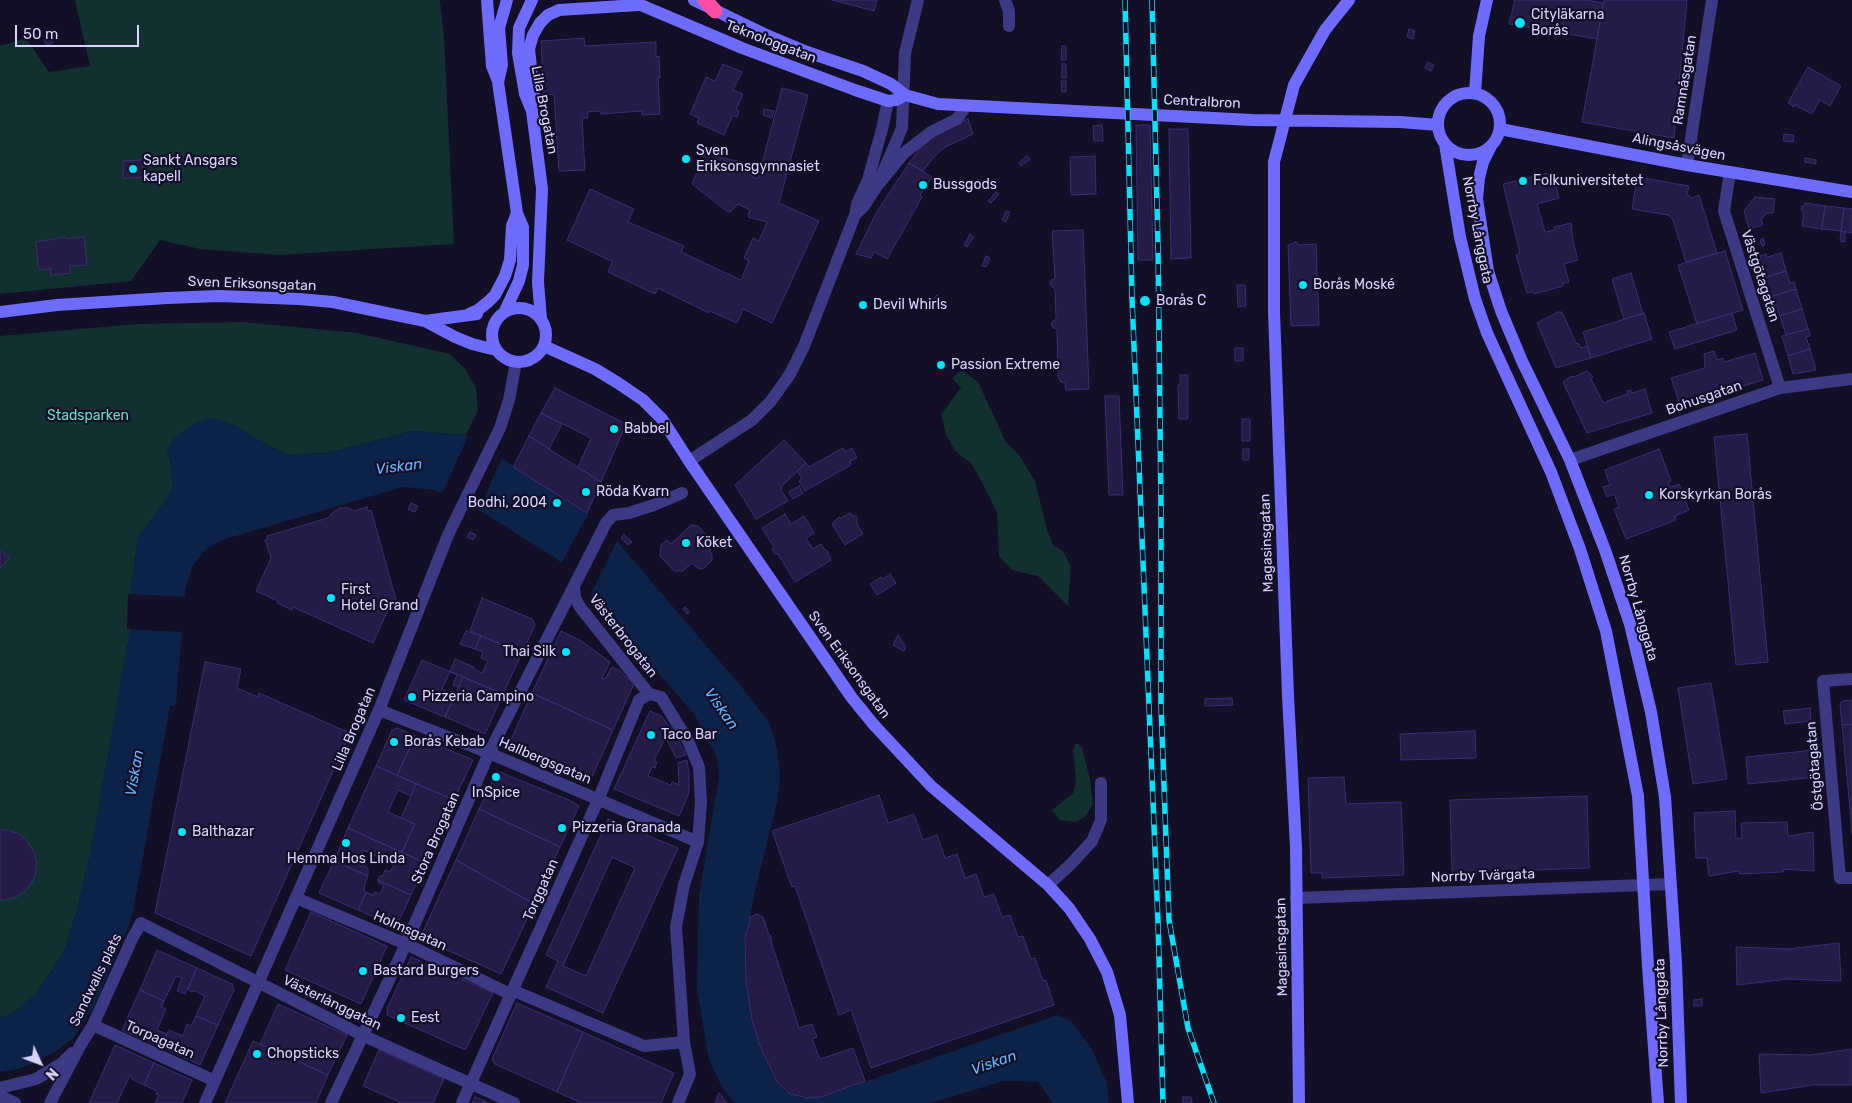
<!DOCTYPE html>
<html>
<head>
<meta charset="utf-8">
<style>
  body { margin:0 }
  #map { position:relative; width:1852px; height:1103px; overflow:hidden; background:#130f26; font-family:Rubik,sans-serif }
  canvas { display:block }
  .north { position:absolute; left:15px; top:1038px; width:50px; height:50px; -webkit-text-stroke:4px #130f26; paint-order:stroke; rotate:133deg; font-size:14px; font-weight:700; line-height:20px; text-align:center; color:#d9d4ff }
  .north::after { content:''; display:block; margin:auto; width:18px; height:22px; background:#d9d4ff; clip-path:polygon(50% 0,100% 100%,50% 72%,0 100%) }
  .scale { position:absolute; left:15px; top:25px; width:124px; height:22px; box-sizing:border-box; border:2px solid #d9d4ff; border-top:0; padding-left:6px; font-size:15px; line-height:18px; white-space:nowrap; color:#d9d4ff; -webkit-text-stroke:4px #130f26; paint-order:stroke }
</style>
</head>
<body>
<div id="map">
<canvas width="1852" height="1103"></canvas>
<div class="north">N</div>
<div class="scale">50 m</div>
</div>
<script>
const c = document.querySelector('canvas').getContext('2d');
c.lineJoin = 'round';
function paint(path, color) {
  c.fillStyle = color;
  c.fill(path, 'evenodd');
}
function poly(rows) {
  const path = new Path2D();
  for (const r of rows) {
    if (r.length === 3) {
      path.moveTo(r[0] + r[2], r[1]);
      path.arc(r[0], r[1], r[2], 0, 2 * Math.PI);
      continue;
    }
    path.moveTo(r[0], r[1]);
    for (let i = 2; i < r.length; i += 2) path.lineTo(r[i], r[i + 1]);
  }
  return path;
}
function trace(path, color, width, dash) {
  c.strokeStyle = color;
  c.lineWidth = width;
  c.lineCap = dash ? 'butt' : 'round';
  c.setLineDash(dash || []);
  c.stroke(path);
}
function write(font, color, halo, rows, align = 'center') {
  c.font = font + ' Rubik,sans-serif';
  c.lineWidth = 4.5;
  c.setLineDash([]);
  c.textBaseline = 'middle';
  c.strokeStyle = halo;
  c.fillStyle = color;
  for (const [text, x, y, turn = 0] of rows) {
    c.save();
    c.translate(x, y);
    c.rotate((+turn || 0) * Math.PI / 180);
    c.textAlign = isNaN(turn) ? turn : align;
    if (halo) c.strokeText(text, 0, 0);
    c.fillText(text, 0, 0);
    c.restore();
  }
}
paint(poly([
  [75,0,440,0,444,37,454,244,279,255,200,249,160,240,131,281,0,294,0,46,26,38,49,72,90,66],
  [243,322,357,333,450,354,465,369,476,388,478,410,466,435,413,431,327,453,287,455,253,437,232,424,167,452,171,465,173,487,167,499,139,536,131,586,130,632,91,851,77,910,64,952,36,994,12,1014,0,1018,0,336,137,324],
  [962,370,978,382,1006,442,1020,456,1035,481,1047,529,1053,545,1063,551,1071,566,1068,606,1038,576,1012,570,999,556,997,512,972,464,955,451,946,434,941,414,961,388,952,378],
  [1075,744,1078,744,1082,747,1090,780,1093,804,1085,817,1075,822,1060,820,1052,810,1073,793,1076,781,1073,751]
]), '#12302f');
paint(poly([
  [212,418,232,424,253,437,287,455,327,453,413,431,466,435,587,513,617,541,744,690,770,724,777,749,780,774,778,799,755,891,747,933,745,934,746,982,752,1020,760,1046,773,1076,785,1091,801,1098,821,1097,1057,1015,1071,1021,1092,1049,1107,1083,1109,1103,1053,1103,1038,1082,1004,1081,930,1103,735,1103,723,1089,709,1060,697,990,699,895,719,776,717,758,706,736,694,714,607,613,558,560,482,512,435,490,403,487,222,540,206,549,192,567,185,591,176,705,170,706,133,912,127,930,93,1008,74,1037,58,1050,34,1063,18,1069,0,1072,0,1018,12,1014,36,994,64,952,77,910,91,851,130,632,131,586,139,536,167,499,173,487,171,465,167,452,173,439,193,424]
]), '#0c2248');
paint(poly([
  [469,434,503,456,477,513,441,496],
  [589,512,618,539,590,596,560,566],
  [128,594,187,597,184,632,127,629]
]), '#130f26');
const building = poly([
  [832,0,877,0,874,11,832,0],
  [1515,0,1585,0,1603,3,1597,39,1509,24,1515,0],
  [1604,0,1687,0,1674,138,1582,122,1604,0],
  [1409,29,1415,31,1413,39,1407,37,1409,29],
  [51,36,53,43,46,45,44,39,51,36],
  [584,38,585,46,656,42,656,57,659,56,660,78,658,78,660,114,642,115,642,111,601,114,600,111,587,112,588,118,582,118,585,170,559,171,554,94,544,95,541,41,584,38],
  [1062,46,1066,46,1066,60,1061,60,1062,46],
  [1428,62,1434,65,1431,71,1425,68,1428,62],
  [723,64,742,72,733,90,743,94,736,110,739,111,737,117,733,115,724,135,697,123,699,118,690,114,706,77,715,81,723,64],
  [1062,64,1066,64,1066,78,1062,78,1062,64],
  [1808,67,1841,86,1830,106,1820,100,1812,114,1795,105,1794,107,1788,103,1808,67],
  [1061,81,1066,81,1066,92,1062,92,1061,81],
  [782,88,808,95,779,203,819,221,772,323,743,309,737,323,710,311,709,313,658,288,655,294,608,272,613,260,611,261,567,240,590,189,634,209,628,222,684,246,681,252,741,280,749,261,744,258,753,238,759,241,767,222,748,217,750,210,738,204,730,212,728,212,692,184,705,154,751,164,752,165,751,175,758,179,782,88],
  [764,109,774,111,772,118,763,115,764,109],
  [968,119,973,134,945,147,933,158,923,171,909,163,921,147,941,131,968,119],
  [1102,125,1103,141,1094,141,1093,126,1102,125],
  [1136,125,1150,125,1153,260,1138,260,1136,125],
  [1169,129,1188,129,1191,258,1171,259,1169,129],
  [1784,134,1794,135,1793,142,1783,141,1784,134],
  [1027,156,1030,159,1021,166,1019,163,1027,156],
  [1095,156,1096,194,1071,195,1070,157,1095,156],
  [1805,158,1816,160,1816,164,1805,162,1805,158],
  [142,160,144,177,123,178,123,161,142,160],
  [909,163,932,177,920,195,922,197,887,259,874,252,871,258,856,254,876,213,909,163],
  [1549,173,1551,183,1555,182,1559,198,1537,204,1545,232,1555,230,1554,227,1571,223,1573,241,1578,260,1564,264,1569,282,1563,283,1563,286,1534,294,1533,292,1527,293,1516,255,1520,253,1503,184,1549,173],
  [1637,177,1689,186,1687,194,1692,198,1699,195,1717,253,1686,262,1673,220,1668,215,1632,209,1637,177],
  [996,192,999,194,991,203,988,201,996,192],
  [1755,197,1775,199,1773,213,1767,213,1761,220,1763,225,1749,229,1744,211,1755,197],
  [1805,203,1825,206,1822,229,1802,226,1804,212,1801,210,1802,206,1805,206,1805,203],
  [1825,206,1844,208,1841,231,1822,229,1825,206],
  [1844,208,1852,209,1852,233,1841,231,1844,208],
  [1006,211,1010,212,1006,222,1002,220,1006,211],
  [1083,230,1089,389,1066,390,1065,383,1061,382,1058,377,1057,329,1053,328,1051,324,1053,321,1056,319,1055,289,1052,287,1050,284,1051,280,1055,279,1052,231,1083,230],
  [1841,231,1845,232,1845,242,1840,241,1841,231],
  [970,234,974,237,967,247,964,245,970,234],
  [66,237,66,239,84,237,87,265,70,266,70,273,51,275,51,268,42,270,38,267,36,242,66,237],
  [1763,238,1765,245,1762,246,1760,240,1763,238],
  [1296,242,1299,245,1316,244,1319,325,1291,326,1288,245,1296,242],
  [1725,251,1743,310,1697,324,1678,265,1725,251],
  [1781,253,1786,271,1764,278,1759,260,1761,259,1760,256,1766,254,1767,257,1781,253],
  [986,256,990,258,986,267,982,266,986,256],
  [1786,271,1790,283,1794,282,1796,289,1770,297,1764,278,1786,271],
  [1631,273,1643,314,1624,319,1612,279,1631,273],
  [1237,285,1245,285,1246,306,1238,307,1237,285],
  [1796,289,1802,309,1780,316,1773,296,1796,289],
  [937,295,940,298,933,307,929,305,937,295],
  [1802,309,1808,329,1786,335,1780,316,1802,309],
  [1558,312,1562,312,1576,343,1579,344,1581,348,1587,346,1591,358,1556,368,1537,323,1558,312],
  [1644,313,1652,339,1591,358,1583,332,1644,313],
  [1732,313,1737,330,1675,349,1669,332,1732,313],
  [1808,329,1810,336,1806,337,1810,349,1788,356,1782,336,1808,329],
  [1235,348,1243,348,1243,361,1235,361,1235,348],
  [1810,349,1816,370,1793,374,1788,356,1810,349],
  [1714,351,1717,360,1723,358,1724,362,1755,353,1763,380,1680,405,1671,378,1705,368,1704,354,1714,351],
  [1587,371,1593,377,1591,379,1603,402,1606,403,1607,401,1628,394,1627,391,1631,390,1632,393,1645,389,1652,413,1587,433,1563,382,1571,376,1574,377,1587,371],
  [1180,375,1188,375,1188,419,1179,419,1178,385,1180,385,1180,375],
  [555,388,626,424,601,482,578,467,591,438,541,413,555,388],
  [1105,396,1119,396,1123,495,1109,495,1105,396],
  [541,413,562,424,549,449,529,436,541,413],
  [1242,419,1250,419,1250,441,1242,441,1242,419],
  [1747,434,1768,662,1736,665,1714,437,1747,434],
  [529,436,601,482,587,513,513,467,529,436],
  [784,440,806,463,782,486,781,490,788,501,756,519,735,485,784,440],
  [843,448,845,452,852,448,857,458,850,461,851,465,805,491,799,481,802,479,797,471,806,463,809,467,843,448],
  [1243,449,1249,449,1249,460,1243,460,1243,449],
  [1659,449,1671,481,1668,482,1670,487,1679,484,1689,510,1675,516,1676,520,1626,539,1614,509,1619,507,1614,494,1607,497,1603,487,1610,485,1605,470,1659,449],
  [799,486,803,493,793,499,789,492,799,486],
  [411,503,418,506,415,512,408,509,411,503],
  [367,507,368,511,371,510,398,607,388,610,373,643,293,607,292,610,277,603,278,601,256,591,271,558,265,540,268,539,267,536,328,518,333,512,340,508,349,508,354,511,367,507],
  [850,513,853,516,856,516,858,519,856,522,863,534,845,545,832,524,839,517,841,518,850,513],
  [785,514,791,524,804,516,814,533,806,538,813,549,821,544,825,550,828,551,828,554,831,560,795,582,778,554,775,554,772,550,774,547,762,528,785,514],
  [691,525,698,526,708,537,707,543,705,546,711,550,709,551,712,554,712,560,703,569,697,568,692,563,683,571,674,571,660,556,661,545,667,540,671,544,691,525],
  [470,532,476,535,473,540,467,537,470,532],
  [624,535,632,542,628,545,621,538,624,535],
  [0,551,9,558,1,568,0,567,0,551],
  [890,574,896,583,877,595,870,584,881,577,883,579,890,574],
  [482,598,532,619,535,625,522,653,470,631,482,598],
  [685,607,690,612,687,614,683,609,685,607],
  [466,631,481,636,475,649,460,644,466,631],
  [561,631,580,640,610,662,602,678,605,679,612,667,620,671,634,684,613,730,532,693,561,631],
  [898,635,906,647,904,651,893,645,898,635],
  [481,636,522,653,503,694,450,671,455,659,474,667,474,669,482,673,488,661,481,658,483,652,475,649,481,636],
  [422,660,463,677,458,687,453,685,457,675,450,672,442,689,455,695,445,717,404,700,422,660],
  [205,662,241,669,237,688,258,697,259,693,350,733,251,956,155,913,205,662],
  [463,677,503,694,485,734,445,717,463,677],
  [1711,683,1727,779,1693,784,1678,688,1711,683],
  [532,693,613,730,591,779,509,744,532,693],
  [1232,698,1233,705,1205,706,1205,699,1232,698],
  [1852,700,1852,724,1842,725,1840,703,1842,701,1852,700],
  [1810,708,1811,721,1785,724,1783,711,1810,708],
  [650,711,661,716,672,729,686,755,676,758,667,740,664,740,654,761,657,762,655,768,652,767,648,776,671,785,672,782,679,785,678,763,687,760,689,774,689,793,679,816,614,789,650,711],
  [1852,724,1852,808,1850,808,1842,725,1852,724],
  [397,728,411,734,407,744,410,748,397,775,376,766,392,730,397,728],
  [1475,731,1476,758,1401,760,1400,734,1475,731],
  [411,734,473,760,454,800,397,775,410,748,407,744,411,734],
  [1814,750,1817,777,1748,784,1746,757,1814,750],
  [376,766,416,784,411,796,398,790,388,812,415,824,402,852,348,828,376,766],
  [497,771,569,800,579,806,560,847,479,809,497,771],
  [1344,777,1346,804,1401,802,1404,875,1322,878,1322,873,1311,873,1308,778,1344,777],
  [416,784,454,800,425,863,402,852,415,824,401,818,416,784],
  [879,795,888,823,914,814,923,840,937,835,945,858,957,854,965,878,976,874,984,897,994,894,1002,917,1010,915,1018,937,1023,936,1031,959,1035,958,1043,981,1046,980,1054,1005,871,1068,851,1010,839,1015,795,886,792,887,772,831,879,795],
  [1587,796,1589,868,1452,873,1450,800,1587,796],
  [1850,808,1852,808,1852,834,1850,808],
  [479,809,560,847,534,904,456,860,479,809],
  [1735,811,1736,838,1742,839,1741,823,1787,822,1788,836,1813,832,1814,871,1784,869,1783,872,1740,874,1739,871,1709,876,1707,858,1696,858,1694,813,1735,811],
  [608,819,678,848,603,1013,546,987,558,961,546,955,608,819],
  [612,857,635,868,586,976,563,966,612,857],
  [348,828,400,852,398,856,390,855,387,861,363,850,357,862,361,867,363,865,368,868,368,876,334,861,348,828],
  [0,830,8,830,19,834,27,841,33,850,36,861,36,872,32,882,25,891,16,897,5,900,0,900,0,830],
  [400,852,425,863,411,895,378,880,380,876,383,876,385,870,390,872,394,865,387,861,390,855,398,856,400,852],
  [456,860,534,904,501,974,420,938,456,860],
  [334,861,368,876,365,883,364,891,366,892,358,910,319,893,334,861],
  [378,880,411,895,396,927,358,910,366,892,373,895,375,892,380,894,384,885,379,883,378,880],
  [311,912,387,946,361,1004,285,970,311,912],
  [757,914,763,917,769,935,771,936,771,941,799,1028,812,1024,817,1037,812,1039,820,1059,853,1048,865,1081,821,1097,807,1098,790,1094,777,1082,760,1046,752,1020,746,982,745,934,747,933,750,917,757,914],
  [1839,943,1841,981,1788,979,1737,985,1736,947,1788,949,1839,943],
  [157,950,197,968,185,994,177,991,182,978,176,976,164,1001,140,990,157,950],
  [411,957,493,993,466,1049,463,1049,387,1015,387,1009,411,957],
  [197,968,232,984,234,990,218,1025,196,1016,205,996,195,991,191,992,188,989,197,968],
  [140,990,164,1001,161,1007,166,1009,157,1030,167,1034,161,1047,122,1030,140,990],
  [1702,999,1702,1006,1694,1006,1694,1000,1702,999],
  [517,1003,583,1032,557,1092,495,1064,492,1059,517,1003],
  [278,1004,347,1035,328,1075,260,1044,278,1004],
  [196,1016,218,1025,200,1065,161,1047,169,1030,183,1036,187,1024,191,1026,196,1016],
  [583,1032,674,1073,661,1103,582,1103,557,1092,583,1032],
  [253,1041,328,1075,316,1103,225,1103,253,1041],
  [115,1045,154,1063,144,1085,132,1079,132,1077,130,1075,117,1103,89,1103,115,1045],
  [1852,1049,1852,1085,1813,1085,1761,1093,1759,1054,1811,1055,1852,1049],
  [379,1050,444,1079,433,1103,402,1103,363,1086,379,1050],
  [154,1063,192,1080,182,1103,155,1103,159,1095,156,1094,157,1091,144,1085,154,1063],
  [719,1093,727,1103,715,1103,719,1093],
  [475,1097,485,1101,488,1103,472,1103,475,1097],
  [1183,1097,1191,1097,1192,1103,1183,1103,1183,1097]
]);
paint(building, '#241b47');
trace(building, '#3b2d73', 1);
trace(poly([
  [1005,0,1009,11,1009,26],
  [1687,165,1712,0],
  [1730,172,1724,211,1780,388],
  [877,186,902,128,905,53,918,0],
  [857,213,864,206,877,186,904,153,931,132,957,119,966,106],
  [1570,460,1780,388,1852,379],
  [689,461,752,420,771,401,790,374,804,346,855,215,857,204,868,180,882,129,888,101],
  [574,588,575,598,580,607,649,694,661,697,688,741,699,767,701,802,698,842,684,885,676,927,684,1042,690,1074,678,1103],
  [1852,679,1823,681,1840,878,1852,878],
  [379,710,489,753,698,842],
  [1048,885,1071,864,1092,841,1101,820,1101,783],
  [296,898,406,944,510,994],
  [1296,898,1671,884],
  [512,990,644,1046,684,1042],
  [93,1025,215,1081],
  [0,1088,36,1079,61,1064,72,1053],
  [0,1096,15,1103],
  [50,1103,80,1046,93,1025,132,939,141,923,364,1036,514,1103],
  [205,1103,379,710,448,535,500,428,509,400,516,362],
  [331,1103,406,944,489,753,606,523,613,515,629,513,654,505,682,493],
  [462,1103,598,800,639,700,649,694]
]), '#3d3a85', 12);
trace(poly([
  [487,0,492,66,498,81],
  [532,0,519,28,518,53,525,94,532,111,542,189,538,282,541,319],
  [629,0,742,48,855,90,888,101,896,100,905,95],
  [694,0,764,34,807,52,863,71,891,84,905,95,938,104,1252,120,1400,122,1438,125],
  [1469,124,31],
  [1475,93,1479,36,1487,0],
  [532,109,534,95,529,49,533,35,540,23,548,15,559,10,638,5],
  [1500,129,1687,165,1852,192],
  [1445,144,1460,237,1475,299,1487,333,1551,472,1580,549,1606,631,1638,796,1648,966,1658,1103],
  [1491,146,1483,162,1479,178,1477,199,1488,271,1501,311,1522,361,1570,460,1605,550,1630,624,1651,712,1665,797,1676,963,1681,1103],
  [519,335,27],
  [505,311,519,281,523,265,523,227,517,213,498,82,502,65,499,28,507,0],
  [0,312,57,305,167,298,219,296,299,299,333,302,425,321,455,337,472,344,496,350],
  [469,314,478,310,488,302,495,295,505,276,510,260,512,226,517,213],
  [425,321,477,314],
  [544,346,595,369,618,383,643,400,662,419,689,461,852,698,874,725,931,786,1048,885,1069,908,1090,939,1107,972,1120,1015,1128,1103],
  [1299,1103,1296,847,1288,696,1274,312,1274,162,1294,85,1325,30,1349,0]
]), '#6f6bff', 12);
trace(poly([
  [705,0,715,11]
]), '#ff4fa3', 15);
const rail = poly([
  [1125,0,1132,298,1158,922,1163,1103],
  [1152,0,1158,246,1161,509,1161,705,1169,920,1188,1028,1214,1103]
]);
trace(rail, '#00e5ff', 5.5);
trace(rail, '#130f26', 4, [11]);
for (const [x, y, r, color] of [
  [1520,23,6,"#00e5ff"],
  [686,159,5,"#00e5ff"],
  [133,169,5,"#00e5ff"],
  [1523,181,5,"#00e5ff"],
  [923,185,5,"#00e5ff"],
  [1303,285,5,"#00e5ff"],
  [1145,301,6,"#00e5ff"],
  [863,305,5,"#00e5ff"],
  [941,365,5,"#00e5ff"],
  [614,429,5,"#00e5ff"],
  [586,492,5,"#00e5ff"],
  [1649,495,5,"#00e5ff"],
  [557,503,5,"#00e5ff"],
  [686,543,5,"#00e5ff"],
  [331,598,5,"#00e5ff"],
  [566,652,5,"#00e5ff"],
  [412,697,5,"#00e5ff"],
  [651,735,5,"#00e5ff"],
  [394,742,5,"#00e5ff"],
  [496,777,5,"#00e5ff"],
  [562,828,5,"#00e5ff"],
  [182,832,5,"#00e5ff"],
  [346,843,5,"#00e5ff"],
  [363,971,5,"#00e5ff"],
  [401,1018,5,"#00e5ff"],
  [257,1054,5,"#00e5ff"]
]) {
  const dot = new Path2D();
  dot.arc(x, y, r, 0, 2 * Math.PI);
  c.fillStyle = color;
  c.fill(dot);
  trace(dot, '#130f26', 2);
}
write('14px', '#d9d4ff', '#130f26', [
  ["Cityläkarna",1531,15],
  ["Borås",1531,31],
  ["Sven",696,151],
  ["Eriksonsgymnasiet",696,167],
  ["Sankt Ansgars",143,161],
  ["kapell",143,177],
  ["Folkuniversitetet",1533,181],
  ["Bussgods",933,185],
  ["Borås Moské",1313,285],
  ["Borås C",1156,301],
  ["Devil Whirls",873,305],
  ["Passion Extreme",951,365],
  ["Babbel",624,429],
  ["Röda Kvarn",596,492],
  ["Korskyrkan Borås",1659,495],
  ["Bodhi, 2004",547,503,"right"],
  ["Köket",696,543],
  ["First",341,590],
  ["Hotel Grand",341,606],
  ["Thai Silk",556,652,"right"],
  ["Pizzeria Campino",422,697],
  ["Taco Bar",661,735],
  ["Borås Kebab",404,742],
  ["InSpice",496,793,"center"],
  ["Pizzeria Granada",572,828],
  ["Balthazar",192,832],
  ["Hemma Hos Linda",346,859,"center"],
  ["Bastard Burgers",373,971],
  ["Eest",411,1018],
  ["Chopsticks",267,1054]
], 'left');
write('14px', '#d9d4ff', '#130f26', [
  ["Teknologgatan",771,42,21],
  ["Ramnåsgatan",1685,80,-81],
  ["Centralbron",1202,102,3],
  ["Lilla Brogatan",544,110,79],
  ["Alingsåsvägen",1679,147,11],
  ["Norrby Långgata",1477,230,79],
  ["Västgötagatan",1760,276,72],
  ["Sven Eriksonsgatan",252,284,2],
  ["Bohusgatan",1704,398,-19],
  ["Magasinsgatan",1267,543,-92],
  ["Norrby Långgata",1638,608,74],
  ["Västerbrogatan",623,636,52],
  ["Sven Eriksonsgatan",849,665,54],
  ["Lilla Brogatan",354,729,-67],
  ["Hallbergsgatan",545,761,23],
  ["Östgötagatan",1815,766,-95],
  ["Stora Brogatan",436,838,-66],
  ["Norrby Tvärgata",1483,876,-2],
  ["Torggatan",541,890,-66],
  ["Holmsgatan",410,931,24],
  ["Magasinsgatan",1282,947,-91],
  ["Sandwalls plats",96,980,-64],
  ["Västerlånggatan",332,1003,26],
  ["Norrby Långgata",1662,1013,-92],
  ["Torpagatan",160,1040,24]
]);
write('14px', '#5fe0c0', '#130f26', [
  ["Stadsparken",88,416]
]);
write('italic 15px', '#62b6ff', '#130f26', [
  ["Viskan",399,467,-7],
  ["Viskan",721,709,55],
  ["Viskan",135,773,-80],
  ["Viskan",994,1063,-19]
]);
</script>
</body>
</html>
